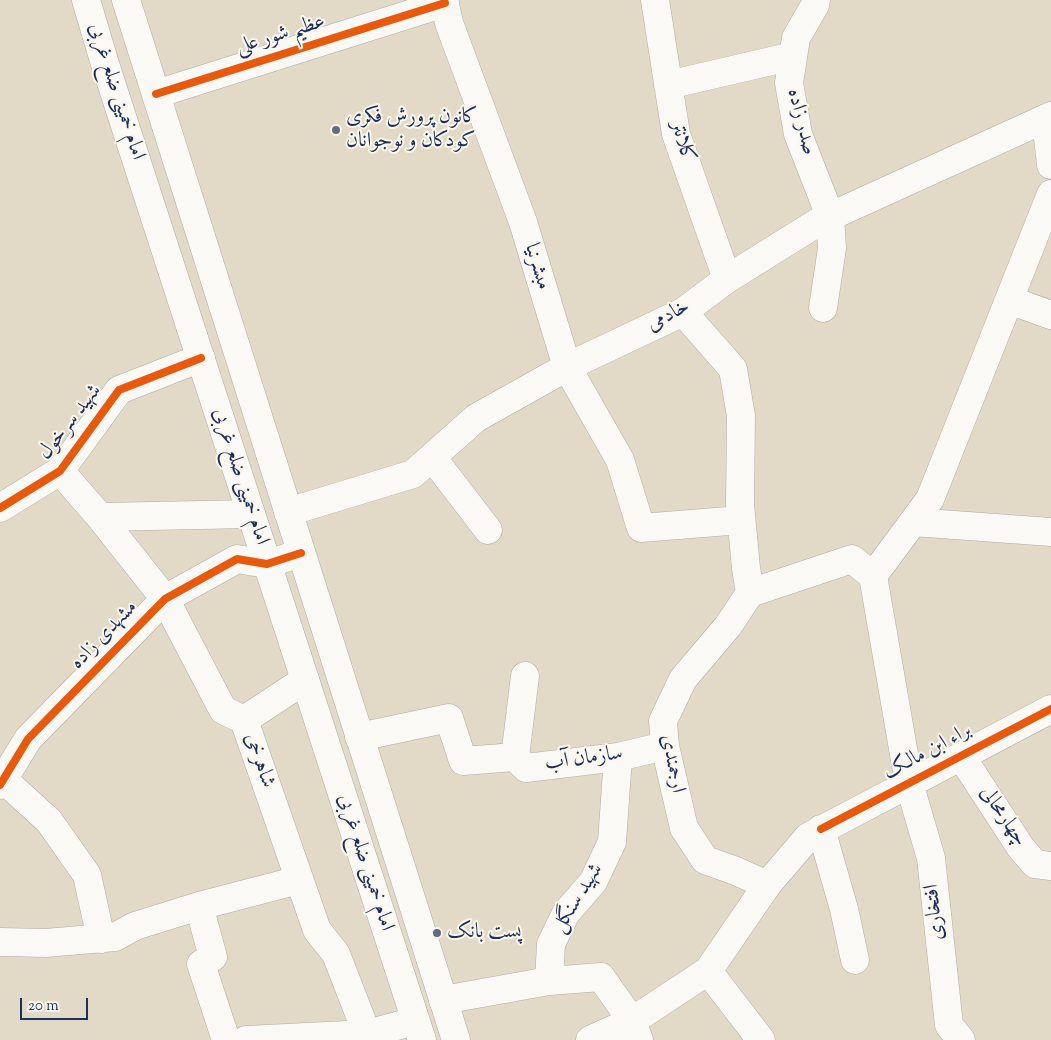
<!DOCTYPE html>
<html>
<head>
<meta charset="utf-8">
<style>
  body { margin:0 }
  #map { position:relative; width:1051px; height:1040px; overflow:hidden; background:#e2dac6; font-family:"Sorts Mill Goudy",serif }
  canvas { display:block }
  .scale { position:absolute; left:20px; top:998px; width:68px; height:22px; box-sizing:border-box; border:2px solid #1b2f5e; border-top:0; padding-left:6px; font-size:15px; line-height:18px; white-space:nowrap; color:#1b2f5e; -webkit-text-stroke:4px #fbf7ec; paint-order:stroke }
</style>
</head>
<body>
<div id="map">
<canvas width="1051" height="1040"></canvas>
<div class="scale">20 m</div>
</div>
<script>
const c = document.querySelector('canvas').getContext('2d');
c.lineJoin = 'round';
function poly(rows) {
  const path = new Path2D();
  for (const r of rows) {
    path.moveTo(r[0], r[1]);
    for (let i = 2; i < r.length; i += 2) path.lineTo(r[i], r[i + 1]);
  }
  return path;
}
function trace(path, color, width, dash) {
  c.strokeStyle = color;
  c.lineWidth = width;
  c.lineCap = dash ? 'butt' : 'round';
  c.setLineDash(dash || []);
  c.stroke(path);
}
function write(font, color, halo, rows, align = 'center') {
  c.font = font + ' "Sorts Mill Goudy",Amiri,serif';
  c.lineWidth = 4;
  c.setLineDash([]);
  c.textBaseline = 'middle';
  c.strokeStyle = halo;
  c.fillStyle = color;
  for (const [text, x, y, turn = 0] of rows) {
    c.save();
    c.translate(x, y);
    c.rotate((+turn || 0) * Math.PI / 180);
    c.textAlign = isNaN(turn) ? turn : align;
    if (halo) c.strokeText(text, 0, 0);
    c.fillText(text, 0, 0);
    c.restore();
  }
}
const minor = poly([
  [444,0,449,23,523,222,567,367,620,460,641,528,741,520],
  [655,0,676,134,727,279],
  [816,0,815,5,796,38,789,83,798,134,830,216,832,248,823,308],
  [668,85,793,56],
  [156,94,445,3],
  [1046,119,1051,165],
  [1009,300,1051,315],
  [683,312,733,369,741,416,740,504,746,568,750,593,852,559,873,576],
  [432,457,488,530],
  [60,471,100,517,165,599,223,710,244,720,317,930,336,954,367,1034],
  [0,508,60,471,119,390,201,358],
  [288,512,413,474,476,418,567,367,683,312,727,279,820,221,1051,116],
  [100,517,251,514],
  [913,522,1051,532],
  [750,593,728,626,683,679,663,721,665,746,684,828,705,860,736,871,767,885],
  [244,720,305,680],
  [359,737,449,718,463,761,515,757,526,768,618,757,665,746],
  [961,756,1021,848,1035,864,1051,866],
  [515,757,525,676],
  [4,780,49,821,87,875,101,939],
  [0,785,28,739,165,599,237,559,267,564,301,553],
  [821,829,844,909,855,960],
  [0,942,46,943,115,937,135,926,199,906],
  [708,971,761,1040],
  [549,981,551,944,566,913,593,882,612,842,618,757],
  [443,1000,549,981,601,977,632,1021,639,1040],
  [226,1040,201,964,213,957,199,906,299,880],
  [246,1040,367,1034,415,1021],
  [590,1040,632,1021,708,971,767,885,808,837,1051,709],
  [961,1040,949,1025,931,858,909,783,873,576,930,499,1051,194]
]);
const major = poly([
  [86,0,105,64,422,1040],
  [126,0,456,1040]
]);
trace(minor, '#b0aca4', 29);
trace(major, '#b0aca4', 29);
trace(minor, '#fbf9f6', 28);
trace(major, '#fbf9f6', 28);
trace(poly([
  [156,94,445,3],
  [0,508,60,471,119,390,201,358],
  [0,785,28,739,165,599,237,559,267,564,301,553],
  [821,829,1051,709]
]), '#e8590c', 8);
for (const [x, y, r, color] of [
  [336,130,5,"#616b82"],
  [437,933,5,"#616b82"]
]) {
  const dot = new Path2D();
  dot.arc(x, y, r, 0, 2 * Math.PI);
  c.fillStyle = color;
  c.fill(dot);
  trace(dot, '#fbf7ec', 2);
}
write('21px', '#1b2f5e', '#fbf7ec', [
  ["عظیم شور علی",281,36,-17],
  ["امام خمینی ضلع غربی",115,92,72],
  ["صدر زاده",800,122,76],
  ["کلانتر",681,142,74],
  ["مبشرنیا",536,267,73],
  ["خادمی",669,317,-29],
  ["شهید سرخول",71,423,-52],
  ["امام خمینی ضلع غربی",239,477,72],
  ["مشهدی زاده",105,636,-46],
  ["براء ابن مالک",928,753,-28],
  ["سازمان آب",584,760,-8],
  ["شاهرخی",258,761,71],
  ["ارجمندی",671,764,79],
  ["چهارمحالی",1002,817,56],
  ["امام خمینی ضلع غربی",364,863,72],
  ["شهید سنگل",579,899,-58],
  ["افتخاری",936,912,-96]
]);
write('21px', '#1b2f5e', '#fbf7ec', [
  ["کانون پرورش فکری",346,118],
  ["کودکان و نوجوانان",346,142],
  ["پست بانک",447,933]
], 'left');
</script>
</body>
</html>
